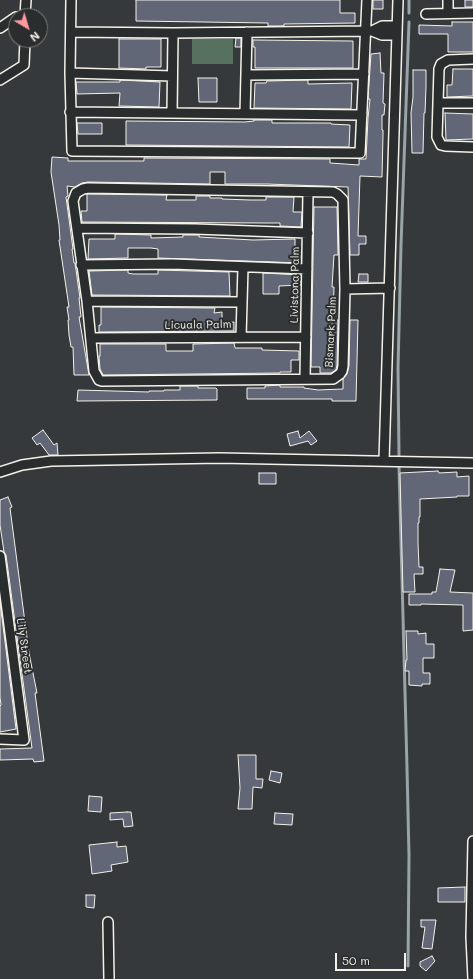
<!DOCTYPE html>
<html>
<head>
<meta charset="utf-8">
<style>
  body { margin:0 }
  #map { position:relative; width:473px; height:979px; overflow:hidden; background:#35393c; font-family:Mali,sans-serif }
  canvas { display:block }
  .north { position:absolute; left:8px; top:8px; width:40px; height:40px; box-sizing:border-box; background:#2a2d2e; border:1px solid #7b7b78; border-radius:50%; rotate:142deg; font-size:11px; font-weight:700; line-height:16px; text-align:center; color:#f4f1e8 }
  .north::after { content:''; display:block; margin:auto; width:14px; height:18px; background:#ff9aa2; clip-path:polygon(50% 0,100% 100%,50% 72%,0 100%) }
  .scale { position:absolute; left:335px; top:953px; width:71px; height:18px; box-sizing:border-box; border:2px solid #f4f1e8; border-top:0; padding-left:5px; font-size:12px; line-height:14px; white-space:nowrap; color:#f4f1e8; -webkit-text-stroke:3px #2a2d2e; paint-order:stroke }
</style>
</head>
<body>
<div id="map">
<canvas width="473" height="979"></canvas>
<div class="north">N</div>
<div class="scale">50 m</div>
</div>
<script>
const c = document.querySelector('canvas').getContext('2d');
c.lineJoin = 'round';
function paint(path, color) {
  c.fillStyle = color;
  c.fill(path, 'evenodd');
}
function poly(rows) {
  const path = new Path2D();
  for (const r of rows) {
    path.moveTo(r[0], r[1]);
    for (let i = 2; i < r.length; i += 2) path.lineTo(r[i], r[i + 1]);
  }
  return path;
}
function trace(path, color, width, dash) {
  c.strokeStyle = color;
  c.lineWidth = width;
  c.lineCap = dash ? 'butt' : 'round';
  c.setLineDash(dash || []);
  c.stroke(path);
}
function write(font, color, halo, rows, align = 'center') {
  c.font = font + ' Mali,sans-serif';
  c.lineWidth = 4;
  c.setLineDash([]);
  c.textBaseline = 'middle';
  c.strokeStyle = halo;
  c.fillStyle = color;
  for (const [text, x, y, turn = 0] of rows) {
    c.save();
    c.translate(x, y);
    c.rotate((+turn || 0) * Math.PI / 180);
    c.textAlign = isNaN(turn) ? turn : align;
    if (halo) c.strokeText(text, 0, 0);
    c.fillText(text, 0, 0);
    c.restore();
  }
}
paint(poly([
  [192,39,233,39,233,64,192,64]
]), '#57715f');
trace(poly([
  [409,13,409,0],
  [399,455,398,368,401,245,409,22],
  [399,466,407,768,409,856,408,966]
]), '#98a4a7', 3);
const building = poly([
  [136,0,340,0,340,13,355,13,355,23,284,24,284,26,268,26,268,23,136,21,136,0],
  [373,0,383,0,383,9,373,9,373,0],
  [465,0,473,0,473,7,465,7,465,0],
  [452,22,473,22,473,52,448,52,448,34,419,34,419,25,452,26,452,22],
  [236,38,241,38,241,47,235,47,236,38],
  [119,39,161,39,161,67,146,67,146,69,119,68,119,39],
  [253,40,353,41,353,68,255,68,255,47,253,47,253,40],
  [380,53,381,73,384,73,383,103,385,104,384,115,382,115,382,130,383,130,383,135,382,177,360,176,358,236,366,236,366,244,359,244,359,255,350,255,348,187,267,184,225,184,225,172,210,172,210,184,88,182,82,183,75,187,67,186,68,196,66,197,73,249,72,249,74,263,75,263,80,298,79,298,81,317,79,317,89,375,74,375,73,347,71,347,69,335,68,320,69,320,67,307,69,307,59,240,60,240,59,225,51,172,52,157,68,158,68,161,144,161,144,158,330,159,330,163,359,165,359,159,366,159,368,118,370,99,368,99,371,54,380,53],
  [453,69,473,69,473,96,447,97,447,85,452,85,453,69],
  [413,70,426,70,426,87,425,113,424,113,423,153,412,153,411,113,413,97,413,70],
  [198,78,217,78,217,102,199,102,198,78],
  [120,80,160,82,159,107,119,106,120,93,77,94,76,82,120,82,120,80],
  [308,80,308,84,352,83,351,109,254,108,255,83,266,83,267,81,308,80],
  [445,113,473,114,473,139,446,140,445,113],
  [254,120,272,120,272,123,331,123,331,124,350,125,349,147,126,145,126,121,245,122,254,121,254,120],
  [77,123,102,123,102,134,78,134,77,123],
  [87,194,167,195,166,200,196,200,196,196,210,196,210,198,222,198,222,199,250,200,266,200,266,197,294,197,293,212,302,212,301,227,280,226,280,223,267,223,82,222,81,211,87,211,87,194],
  [314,207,337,207,338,255,334,255,332,287,334,287,333,320,338,320,337,365,336,370,331,373,320,373,320,367,311,367,314,207],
  [115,234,151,235,151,238,183,237,183,235,199,235,199,237,253,240,295,239,295,251,301,251,301,263,158,258,158,249,151,248,128,248,128,258,88,259,89,239,115,239,115,234],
  [128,270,128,273,133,274,158,274,158,270,229,272,230,296,92,295,89,271,128,270],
  [263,273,301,275,301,285,279,286,279,294,263,294,263,273],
  [359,274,368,274,368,282,358,282,359,274],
  [101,307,215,308,214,313,222,312,222,323,234,322,234,331,99,332,99,325,101,325,101,307],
  [350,320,358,320,356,401,332,401,332,399,247,399,247,388,265,388,265,386,280,385,280,387,304,387,304,388,318,390,343,389,343,379,347,374,349,366,350,320],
  [234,343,235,348,262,348,262,350,299,351,299,360,291,360,291,372,280,372,280,373,103,375,100,369,99,356,100,356,100,344,166,344,166,351,193,351,193,344,234,343],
  [180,386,198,386,198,388,216,388,217,389,217,400,77,401,78,390,149,392,149,391,164,391,164,390,180,390,180,386],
  [43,430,54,445,57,443,58,455,49,455,40,443,37,445,32,438,43,430],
  [298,431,300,438,309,431,317,441,311,445,308,441,290,446,287,434,298,431],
  [438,471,439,473,457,472,457,477,469,476,469,496,457,496,457,497,420,499,420,517,419,517,419,523,418,523,418,543,419,567,423,567,423,574,414,574,415,592,403,592,400,473,438,471],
  [259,473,276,473,276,484,259,484,259,473],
  [8,497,12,507,10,508,29,653,37,693,35,693,44,761,34,762,33,759,0,760,0,749,32,748,6,555,4,552,0,525,0,500,8,497],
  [440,569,455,570,450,592,473,593,473,630,463,631,463,605,421,604,421,605,409,605,409,594,432,594,432,592,436,592,440,569],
  [0,602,16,729,0,732,0,706,1,705,0,697,0,602],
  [406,631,418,631,418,634,426,633,426,644,434,644,434,658,423,658,423,673,430,673,430,684,422,684,422,686,409,685,409,671,405,671,406,660,407,660,406,631],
  [238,755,256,755,256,779,263,779,262,788,253,787,252,809,238,809,240,788,238,755],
  [271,771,282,773,280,783,269,780,271,771],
  [89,796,102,797,101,812,88,811,89,796],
  [127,812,131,812,133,826,124,827,123,819,110,820,110,813,127,812],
  [275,813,293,814,292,825,274,824,275,813],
  [117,842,117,847,126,846,128,862,111,865,112,871,92,874,89,845,117,842],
  [465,887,465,902,438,902,438,888,465,887],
  [86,895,95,895,94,908,86,907,86,895],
  [421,920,436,920,432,949,422,948,425,927,421,927,421,920],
  [432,956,435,961,426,971,420,966,420,962,432,956]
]);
paint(building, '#616776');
trace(building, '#f4f1e8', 1);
const street = poly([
  [71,0,70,73,72,151,360,153,367,0],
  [448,0,448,13],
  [426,14,473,13],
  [25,16,26,0],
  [0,28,16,17],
  [372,31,382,35,397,35],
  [71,32,173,33,366,31,372,31,382,26,397,26],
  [473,59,448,60,441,64,439,69,437,137,441,145,445,146,473,147],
  [70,73,172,76],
  [246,75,364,74],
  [0,80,24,65,25,40],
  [438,103,473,103],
  [70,112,362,115],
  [172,113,173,33],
  [245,114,247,32],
  [88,188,333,192,337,194,343,200,345,289,343,366,342,371,340,374,333,379,102,381,99,380,94,371,87,301,73,201,76,193,83,189,88,188],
  [77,228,195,229,308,233],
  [81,265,172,264,307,269],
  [345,289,390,288],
  [87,301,242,302],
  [241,337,243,267],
  [91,338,306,337],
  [305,379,308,193],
  [384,461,398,0],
  [0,472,22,465,51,461,219,458,473,463],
  [0,556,24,740,0,739],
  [473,841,471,937,473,979],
  [108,922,109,979]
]);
trace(street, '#f4f1e8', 12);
trace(street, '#2a2d2e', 9);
write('11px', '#f4f1e8', '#2a2d2e', [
  ["Livistona Palm",295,285,-89],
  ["Licuala Palm",198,325,-1],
  ["Bismark Palm",331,332,-87],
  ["Lily Street",24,646,82]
]);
</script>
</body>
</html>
